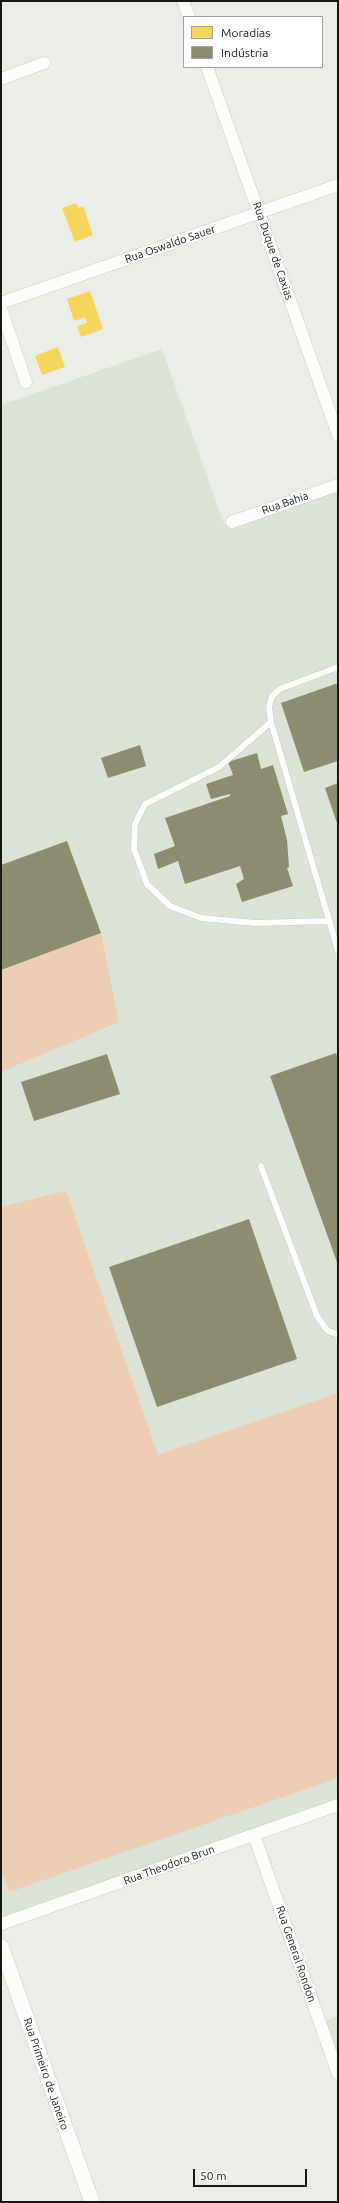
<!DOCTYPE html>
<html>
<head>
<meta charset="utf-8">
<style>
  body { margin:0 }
  #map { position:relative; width:339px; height:2203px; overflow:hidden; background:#eaede7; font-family:Ubuntu,sans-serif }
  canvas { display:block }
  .frame { position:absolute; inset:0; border:2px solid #161814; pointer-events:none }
  .legend { position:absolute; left:183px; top:16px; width:140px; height:52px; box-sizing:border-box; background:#fff; border:1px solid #a2a3a1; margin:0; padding:5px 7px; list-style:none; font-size:12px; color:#161814 }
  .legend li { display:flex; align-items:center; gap:8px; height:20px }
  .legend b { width:20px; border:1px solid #a2a3a1 }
  .scale { position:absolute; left:193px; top:2169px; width:114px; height:18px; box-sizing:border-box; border:2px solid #161814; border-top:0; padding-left:5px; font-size:12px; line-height:14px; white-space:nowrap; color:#161814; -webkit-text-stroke:3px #fff; paint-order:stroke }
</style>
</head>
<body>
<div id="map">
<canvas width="339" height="2203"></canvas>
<div class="frame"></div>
<ul class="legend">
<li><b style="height:11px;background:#f6d55c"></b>Moradias</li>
<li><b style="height:11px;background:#8c8c6e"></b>Indústria</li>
</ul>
<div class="scale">50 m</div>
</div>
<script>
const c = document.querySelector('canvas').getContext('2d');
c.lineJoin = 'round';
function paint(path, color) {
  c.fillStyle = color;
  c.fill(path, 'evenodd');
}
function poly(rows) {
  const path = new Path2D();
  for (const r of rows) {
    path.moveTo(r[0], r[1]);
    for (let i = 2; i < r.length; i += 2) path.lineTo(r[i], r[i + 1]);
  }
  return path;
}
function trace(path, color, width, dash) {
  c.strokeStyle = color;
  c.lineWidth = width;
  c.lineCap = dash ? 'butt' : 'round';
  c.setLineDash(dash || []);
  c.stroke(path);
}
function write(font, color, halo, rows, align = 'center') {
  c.font = font + ' Ubuntu,sans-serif';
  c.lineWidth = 4;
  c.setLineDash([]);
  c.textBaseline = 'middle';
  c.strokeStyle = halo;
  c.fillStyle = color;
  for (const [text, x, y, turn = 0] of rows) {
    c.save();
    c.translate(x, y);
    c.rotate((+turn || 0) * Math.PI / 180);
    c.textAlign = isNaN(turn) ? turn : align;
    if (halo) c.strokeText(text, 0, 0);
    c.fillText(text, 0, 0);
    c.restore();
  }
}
paint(poly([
  [162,349,224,524,338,485,338,1805,1,1924,1,405],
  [338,2016,338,2074,320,2023]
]), '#dce2d5');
paint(poly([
  [101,933,119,1022,1,1072,1,970],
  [66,1191,158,1455,338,1393,338,1778,9,1892,1,1870,1,1207]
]), '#eeceb2');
paint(poly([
  [76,203,78,208,83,206,93,235,75,242,62,208],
  [90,291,103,329,81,337,77,326,87,323,85,317,74,321,67,299],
  [58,347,65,367,42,375,35,356]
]), '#f6d55c');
paint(poly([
  [338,683,338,761,304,772,281,703],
  [140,745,146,766,108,778,101,758],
  [257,753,261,769,273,765,288,814,281,816,287,840,289,867,287,868,293,886,242,902,236,884,244,879,240,866,185,884,178,861,158,869,154,854,175,846,165,818,230,796,230,794,211,799,206,784,233,775,228,762],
  [338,783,338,826,325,788],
  [67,841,101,933,1,970,1,865],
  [336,1053,338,1059,338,1265,270,1076],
  [107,1054,120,1094,34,1121,21,1082],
  [249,1219,297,1359,157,1407,109,1267]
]), '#8c8c6e');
const service = poly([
  [338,667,280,689,272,696,269,707,271,722,338,951],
  [271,722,219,767,145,804,135,824,134,849,147,884,170,906,201,918,255,923,329,921],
  [261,1166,317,1316,327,1330,338,1335]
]);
const minor = poly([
  [183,1,189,17],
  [207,67,338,435],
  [1,79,44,63],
  [1,303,338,185],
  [1,309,26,382],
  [232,522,338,485],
  [254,1835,338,2074],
  [1,1924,338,1805]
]);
const tertiary = poly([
  [1,1946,92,2202]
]);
trace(service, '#c8cac6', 7);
trace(minor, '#c8cac6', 13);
trace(tertiary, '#c8cac6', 16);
trace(service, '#fcfcfb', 6);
trace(minor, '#fcfcfb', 12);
trace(tertiary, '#fcfcfb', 15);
write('11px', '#161814', '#fff', [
  ["Rua Oswaldo Sauer",170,244,-19],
  ["Rua Duque de Caxias",273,251,71],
  ["Rua Bahia",285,503,-19],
  ["Rua Theodoro Brun",169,1865,-20],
  ["Rua General Rondon",296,1954,71],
  ["Rua Primeiro de Janeiro",46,2074,71]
]);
</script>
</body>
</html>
